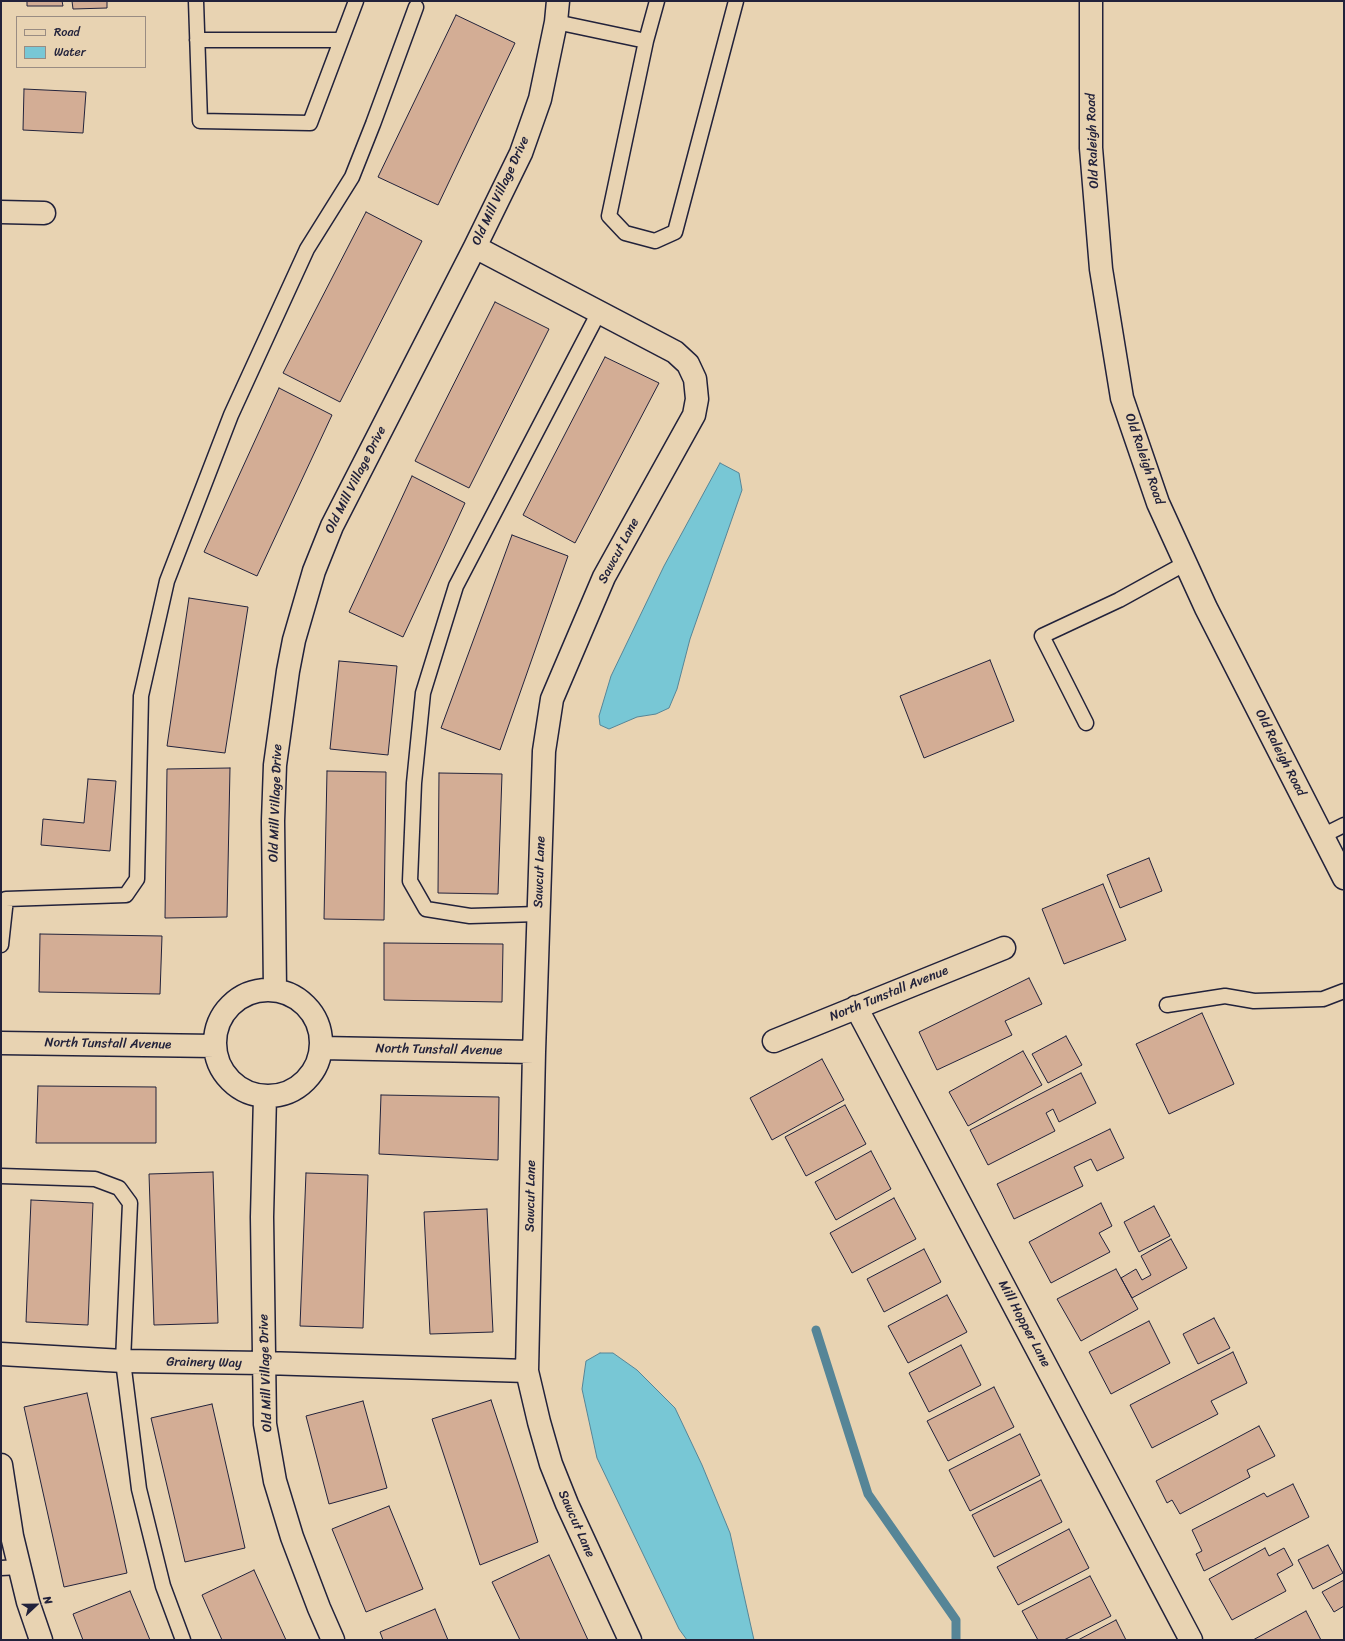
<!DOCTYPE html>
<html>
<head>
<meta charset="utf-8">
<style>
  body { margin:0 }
  #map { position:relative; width:1345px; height:1641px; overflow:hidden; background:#e8d3b2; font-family:Sriracha,sans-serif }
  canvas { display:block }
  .frame { position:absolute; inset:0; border:2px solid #22223b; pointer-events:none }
  .legend { position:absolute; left:16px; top:16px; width:130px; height:52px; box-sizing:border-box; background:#e8d3b2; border:1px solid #998c82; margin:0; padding:5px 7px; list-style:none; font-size:12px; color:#22223b }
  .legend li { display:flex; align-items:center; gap:8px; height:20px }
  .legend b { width:20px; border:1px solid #998c82 }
  .north { position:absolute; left:16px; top:1585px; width:40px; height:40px; -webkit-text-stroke:3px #e8d3b2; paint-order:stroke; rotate:68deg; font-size:11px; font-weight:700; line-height:16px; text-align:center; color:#22223b }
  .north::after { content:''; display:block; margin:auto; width:14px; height:18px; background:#22223b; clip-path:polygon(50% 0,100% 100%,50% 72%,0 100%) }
</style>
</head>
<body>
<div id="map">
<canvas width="1345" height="1641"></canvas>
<div class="frame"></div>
<ul class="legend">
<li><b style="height:5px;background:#e8d3b2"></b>Road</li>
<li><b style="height:11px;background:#78c7d5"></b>Water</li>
</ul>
<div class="north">N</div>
</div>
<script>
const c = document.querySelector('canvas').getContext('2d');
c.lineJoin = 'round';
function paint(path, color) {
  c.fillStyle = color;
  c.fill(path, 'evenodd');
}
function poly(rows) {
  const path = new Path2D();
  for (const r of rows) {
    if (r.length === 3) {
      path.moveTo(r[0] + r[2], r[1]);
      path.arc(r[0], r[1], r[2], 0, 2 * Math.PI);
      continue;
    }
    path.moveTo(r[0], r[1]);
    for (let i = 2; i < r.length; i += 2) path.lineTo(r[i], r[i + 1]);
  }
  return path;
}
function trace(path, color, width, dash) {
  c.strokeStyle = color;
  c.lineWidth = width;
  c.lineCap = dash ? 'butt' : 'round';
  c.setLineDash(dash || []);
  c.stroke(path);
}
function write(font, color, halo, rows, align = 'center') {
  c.font = font + ' Sriracha,sans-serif';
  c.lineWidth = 3.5;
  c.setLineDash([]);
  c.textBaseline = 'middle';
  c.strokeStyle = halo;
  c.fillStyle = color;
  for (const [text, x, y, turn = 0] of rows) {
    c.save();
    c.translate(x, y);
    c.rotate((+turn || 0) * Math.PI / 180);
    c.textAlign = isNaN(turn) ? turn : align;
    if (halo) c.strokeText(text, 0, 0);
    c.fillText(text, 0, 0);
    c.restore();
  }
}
const water = poly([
  [720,463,739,473,742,490,690,639,677,689,669,708,656,714,637,717,609,729,600,725,599,716,611,676,664,566,720,463],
  [600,1353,613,1353,637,1370,675,1408,702,1465,730,1533,754,1640,687,1640,679,1629,597,1458,582,1389,586,1361,600,1353]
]);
paint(water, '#78c7d5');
trace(water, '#568597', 1);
trace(poly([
  [816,1330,868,1494,956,1620,956,1640]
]), '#568597', 9);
const building = poly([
  [27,1,62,1,63,6,27,6,27,1],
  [72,1,107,1,107,8,73,9,72,1],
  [456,15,515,43,438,205,378,177,456,15],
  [24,89,86,92,83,133,23,130,24,89],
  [366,212,422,241,340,402,283,373,366,212],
  [495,302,549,329,469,488,415,461,495,302],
  [605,357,659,383,575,543,523,515,605,357],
  [279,388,332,415,257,576,204,552,279,388],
  [412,476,465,503,403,637,349,612,412,476],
  [512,535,568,556,500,750,441,728,512,535],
  [189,598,248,607,225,753,167,746,189,598],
  [990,660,1014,721,924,758,900,696,990,660],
  [339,661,397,666,388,755,330,749,339,661],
  [230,768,227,917,165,918,167,769,230,768],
  [327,771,386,772,384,920,324,919,327,771],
  [439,773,502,774,498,894,438,893,439,773],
  [88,779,116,781,110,851,41,845,43,819,84,823,88,779],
  [1149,858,1162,891,1120,908,1107,875,1149,858],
  [1103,884,1126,940,1064,964,1042,909,1103,884],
  [40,934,162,936,160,994,39,992,40,934],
  [384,943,503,944,502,1002,384,1000,384,943],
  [1029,978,1042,1004,1005,1021,1012,1035,937,1070,919,1032,1029,978],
  [1202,1013,1234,1084,1169,1114,1136,1044,1202,1013],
  [1066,1036,1082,1065,1048,1083,1032,1054,1066,1036],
  [1023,1051,1042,1085,968,1126,949,1092,1023,1051],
  [822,1059,844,1100,772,1140,750,1098,822,1059],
  [1081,1073,1096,1103,1059,1122,1053,1109,1046,1113,1055,1131,988,1165,970,1130,1081,1073],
  [38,1086,156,1087,156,1143,36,1143,38,1086],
  [381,1095,499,1097,498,1160,379,1154,381,1095],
  [845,1105,866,1144,806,1176,785,1137,845,1105],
  [1110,1129,1124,1158,1097,1171,1091,1159,1074,1167,1083,1186,1014,1219,997,1184,1110,1129],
  [871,1151,891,1189,836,1220,815,1182,871,1151],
  [213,1172,218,1323,154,1325,149,1174,213,1172],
  [306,1173,368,1175,363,1328,300,1326,306,1173],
  [894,1198,916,1239,852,1273,830,1233,894,1198],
  [31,1200,93,1203,88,1325,26,1322,31,1200],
  [1101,1203,1112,1226,1099,1233,1110,1252,1051,1283,1029,1242,1101,1203],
  [1154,1206,1170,1236,1139,1252,1124,1222,1154,1206],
  [487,1209,493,1332,430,1334,424,1212,487,1209],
  [1171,1239,1187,1268,1132,1298,1121,1278,1136,1269,1142,1280,1151,1275,1141,1256,1171,1239],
  [924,1249,941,1282,884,1312,867,1279,924,1249],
  [1116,1269,1138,1309,1081,1341,1057,1299,1116,1269],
  [947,1295,967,1332,908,1363,888,1326,947,1295],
  [1214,1318,1230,1348,1198,1364,1183,1334,1214,1318],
  [1149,1321,1170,1363,1111,1394,1089,1352,1149,1321],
  [961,1345,981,1385,929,1412,909,1373,961,1345],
  [1233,1352,1247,1383,1211,1401,1218,1414,1152,1448,1130,1405,1233,1352],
  [994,1387,1014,1427,948,1461,927,1421,994,1387],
  [87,1393,127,1573,64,1587,24,1407,87,1393],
  [491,1400,538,1542,480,1565,432,1419,491,1400],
  [363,1401,387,1488,329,1504,306,1416,363,1401],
  [212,1404,245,1548,185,1562,151,1418,212,1404],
  [1259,1426,1275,1456,1247,1470,1250,1477,1180,1514,1172,1500,1167,1503,1156,1481,1259,1426],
  [1020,1434,1040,1475,970,1511,949,1470,1020,1434],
  [1041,1480,1062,1522,994,1557,972,1515,1041,1480],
  [1293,1484,1309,1517,1204,1571,1196,1554,1202,1551,1192,1530,1264,1493,1267,1497,1293,1484],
  [389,1506,423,1589,366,1612,332,1529,389,1506],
  [1069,1529,1089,1568,1018,1605,997,1567,1069,1529],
  [1328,1545,1343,1573,1313,1589,1298,1560,1328,1545],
  [1265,1548,1269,1556,1284,1548,1293,1565,1277,1574,1286,1591,1232,1620,1209,1579,1265,1548],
  [549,1555,588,1640,520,1640,492,1582,549,1555],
  [254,1570,286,1640,222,1640,202,1595,254,1570],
  [1090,1576,1111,1616,1064,1640,1038,1640,1022,1611,1090,1576],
  [1344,1580,1344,1606,1334,1612,1322,1592,1344,1580],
  [130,1591,150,1640,83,1640,73,1614,130,1591],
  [435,1609,448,1640,383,1640,380,1632,435,1609],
  [1306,1611,1321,1640,1253,1640,1306,1611],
  [1116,1620,1126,1640,1078,1640,1116,1620]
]);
paint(building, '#d3ad95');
trace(building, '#22223b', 1);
const lane = poly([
  [196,1,200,121,310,123,356,1],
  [657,1,646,41,609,216,625,233,655,241,675,232,736,1],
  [556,22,646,41],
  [197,40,341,40],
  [1086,723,1042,636,1119,600,1186,563],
  [1322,836,1344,825],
  [538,914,470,916,426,909,410,881,414,783,423,693,456,586,599,312],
  [1,945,6,899,126,895,137,879,141,696,167,581,231,415,307,249,352,177,373,124,416,7],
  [1167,1005,1225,996,1254,1001,1323,999,1344,991],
  [1,1176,95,1179,119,1188,130,1203,123,1361,139,1489,163,1586,183,1640],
  [1,1568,20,1567]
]);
const street = poly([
  [1,212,44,213],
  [475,247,675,352,688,364,695,379,697,399,694,415,604,577,552,699,544,751,534,1052,527,1371,539,1422,551,1464,567,1504,630,1640],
  [275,990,273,821,275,765,288,671,294,640,314,571,332,526,475,247,521,153,540,99,556,22,558,1],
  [268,1043,53],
  [856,1007,1191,1640],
  [774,1041,1004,948],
  [1,1043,215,1046],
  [321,1048,534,1052],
  [265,1096,262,1217,265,1424,275,1481,292,1537,319,1608,333,1640],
  [1,1354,123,1361,264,1363,527,1371],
  [1,1465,12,1536,28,1602,41,1640]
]);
const secondary = poly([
  [1091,1,1091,148,1101,269,1122,398,1158,503,1206,608,1344,878]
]);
trace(lane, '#22223b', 17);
trace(street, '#22223b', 25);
trace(secondary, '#22223b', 25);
trace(lane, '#e8d3b2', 14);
trace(street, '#e8d3b2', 22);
trace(secondary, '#e8d3b2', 22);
write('13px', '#22223b', '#e8d3b2', [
  ["Old Raleigh Road",1093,141,-92],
  ["Old Mill Village Drive",501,191,-65],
  ["Old Raleigh Road",1144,459,71],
  ["Old Mill Village Drive",356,480,-63],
  ["Sawcut Lane",619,551,-62],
  ["Old Raleigh Road",1280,753,63],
  ["Old Mill Village Drive",276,803,-88],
  ["Sawcut Lane",540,872,-88],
  ["North Tunstall Avenue",889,994,-22],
  ["North Tunstall Avenue",108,1044,1],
  ["North Tunstall Avenue",439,1050,1],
  ["Sawcut Lane",531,1196,-89],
  ["Mill Hopper Lane",1024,1324,62],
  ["Grainery Way",204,1363,1],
  ["Old Mill Village Drive",266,1373,-92],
  ["Sawcut Lane",576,1524,66]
]);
</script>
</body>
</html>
